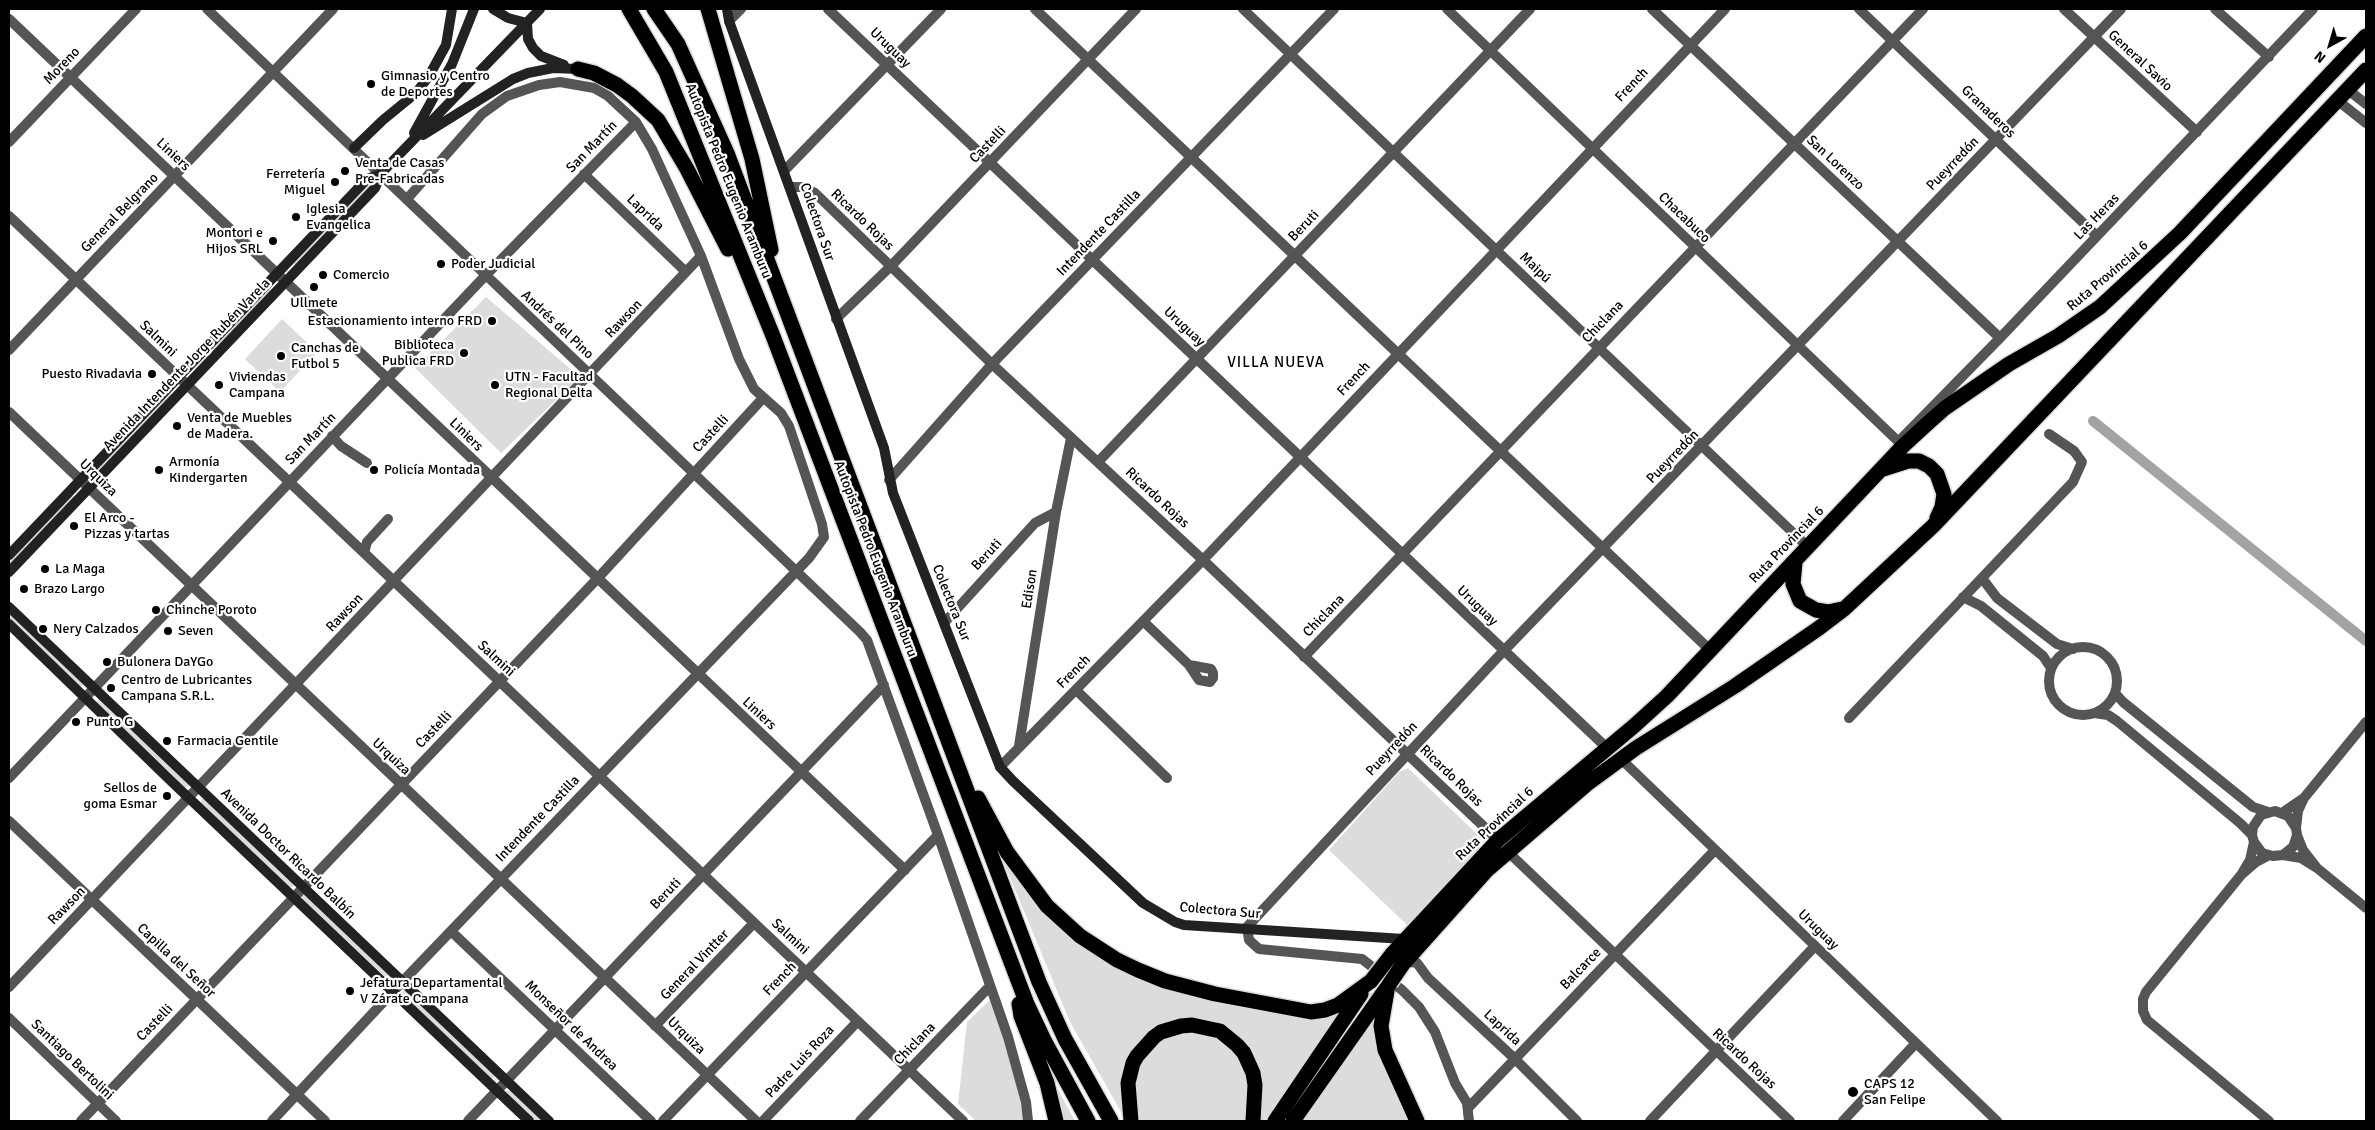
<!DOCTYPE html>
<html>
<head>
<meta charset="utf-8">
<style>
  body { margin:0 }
  #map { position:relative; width:2375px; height:1130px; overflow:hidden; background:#fff; font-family:Signika,sans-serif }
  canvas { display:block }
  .frame { position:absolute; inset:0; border:10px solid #000; pointer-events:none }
  .north { position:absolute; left:2305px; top:20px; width:50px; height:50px; -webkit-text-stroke:4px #fff; paint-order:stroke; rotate:219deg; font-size:14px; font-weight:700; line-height:20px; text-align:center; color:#000 }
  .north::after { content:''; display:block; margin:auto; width:18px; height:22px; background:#000; clip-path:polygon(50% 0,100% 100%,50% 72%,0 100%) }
</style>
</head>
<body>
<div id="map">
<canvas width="2375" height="1130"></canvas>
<div class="frame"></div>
<div class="north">N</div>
</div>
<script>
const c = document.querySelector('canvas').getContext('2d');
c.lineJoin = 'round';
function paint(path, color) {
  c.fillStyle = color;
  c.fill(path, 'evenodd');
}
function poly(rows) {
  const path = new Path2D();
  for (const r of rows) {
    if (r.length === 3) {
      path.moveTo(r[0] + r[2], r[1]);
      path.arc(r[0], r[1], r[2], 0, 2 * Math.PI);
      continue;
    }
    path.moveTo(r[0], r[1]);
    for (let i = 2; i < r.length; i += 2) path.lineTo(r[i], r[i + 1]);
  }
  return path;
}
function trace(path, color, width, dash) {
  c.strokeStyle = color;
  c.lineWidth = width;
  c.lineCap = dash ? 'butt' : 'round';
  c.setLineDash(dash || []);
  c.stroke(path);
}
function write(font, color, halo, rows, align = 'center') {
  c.font = font + ' Signika,sans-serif';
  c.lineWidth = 4.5;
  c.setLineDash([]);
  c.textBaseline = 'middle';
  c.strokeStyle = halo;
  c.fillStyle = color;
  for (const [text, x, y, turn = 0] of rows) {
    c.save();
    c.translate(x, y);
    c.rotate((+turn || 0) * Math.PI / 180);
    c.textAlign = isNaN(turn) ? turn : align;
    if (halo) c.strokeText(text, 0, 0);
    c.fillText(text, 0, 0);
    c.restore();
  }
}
paint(poly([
  [368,184,370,186,297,264,293,264],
  [269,287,272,290,195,368,194,366],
  [486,297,580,377,501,453,415,368],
  [282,319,317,352,280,392,245,359],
  [170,392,172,395,97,473,95,472],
  [72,495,74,497,9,566,9,559],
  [9,613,83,684,83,686,79,686,9,619],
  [98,699,189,785,189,787,185,787,97,703],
  [1408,768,1481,838,1481,847,1408,926,1329,850,1399,772],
  [201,799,204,799,293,883,293,887,289,887,201,803],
  [994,839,1015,870,1128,969,1338,1013,1266,1121,1259,1121,1262,1084,1256,1061,1251,1052,1220,1025,1192,1019,1148,1034,1125,1119,1070,1022],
  [302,895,305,895,395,981,394,982,391,982,302,899],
  [402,991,406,991,494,1075,494,1078,491,1078,403,995],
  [1370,992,1373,994,1287,1121,1282,1121],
  [990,1000,1005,1038,1023,1103,1025,1121,976,1121,958,1104,967,1022],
  [1378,1010,1413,1121,1304,1121,1361,1034],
  [1201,1030,1232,1045,1250,1076,1248,1121,1137,1121,1133,1096,1137,1070,1150,1048,1167,1035],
  [1052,1078,1060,1093,1075,1121,1061,1121],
  [506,1091,510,1091,542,1121,535,1121,506,1094]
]), '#dcdcdc');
trace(poly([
  [2093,421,2366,641]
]), '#a3a3a3', 10);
const highway = poly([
  [629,9,666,72,773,336,1027,1004,1044,1040,1088,1121],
  [654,9,678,44,727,153,1039,982,1065,1039,1111,1121],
  [708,9,752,159,771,250],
  [578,69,594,73,617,85,632,96,658,120,687,169,728,249],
  [1883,469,1908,461,1919,461,1929,466,1937,474,1944,494,1942,507,1937,518],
  [1795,562,1793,584,1800,601,1816,610,1828,612,1842,609],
  [978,798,1007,852,1047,906,1080,936,1117,960,1138,970,1165,981,1215,994,1311,1012,1325,1010,1338,1005,1371,981],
  [1392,954,1498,840,1634,726,1667,696,1903,446,1928,423,1945,408,2009,364,2058,336,2100,307,2180,233,2366,36],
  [1403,964,1487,870,1587,784,1636,748,1735,686,1819,628,1844,609,1933,526,2366,70],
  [1387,991,1381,1026,1385,1050,1417,1121],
  [1019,1004,1021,1016,1047,1083,1056,1121],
  [1131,1121,1128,1083,1133,1063,1137,1056,1154,1037,1161,1032,1181,1026,1192,1025,1220,1031,1237,1045,1244,1053,1253,1073,1255,1085,1253,1121],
  [1275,1121,1361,994],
  [1293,1121,1390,983]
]);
trace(highway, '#dbdbdb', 18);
trace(poly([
  [207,9,860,632,867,640,938,835,1008,1037,1026,1102,1028,1121],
  [828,9,1607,748],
  [1035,9,1710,650],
  [1243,9,1808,547],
  [1447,9,1903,446],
  [1652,9,2000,338],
  [1859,9,2097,236],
  [2064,9,2197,132],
  [2215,9,2269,57],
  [9,19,905,870],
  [729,21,741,9],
  [2347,89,2366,104],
  [2337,100,2366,123],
  [9,142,136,9],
  [785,170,941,9],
  [584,174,686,272],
  [791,187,803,187,815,193,992,364,1203,560,1498,840],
  [9,216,963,1121],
  [836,319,891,266,1136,9],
  [9,350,333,9],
  [9,412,756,1121],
  [332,436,341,446,367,463],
  [1899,441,2000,338,2313,9],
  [1098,462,1530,9],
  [889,480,992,364,1334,9],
  [364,553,367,542,388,519],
  [1982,578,1997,598,2057,644,2073,649],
  [1963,597,1981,606,2043,656,2051,668],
  [1143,621,1189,665,1199,680,1210,682,1213,678,1213,673,1211,669,1189,665],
  [944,623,1035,523,1056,512],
  [2083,681,34],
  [1304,657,1923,9],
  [1076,690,1167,778],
  [2115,693,2123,702,2253,807,2268,812],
  [2094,713,2108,715,2117,721,2240,823,2252,835,2254,842,2262,853,2273,856,2283,855,2293,847,2297,835,2296,828,2288,816,2275,811,2261,815,2253,827,2252,835],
  [1849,718,2073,482,2082,462,2074,451,2049,434],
  [1019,746,1056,512,1071,438],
  [1621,759,1997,1121],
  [1000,767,1203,560,1725,9],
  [9,778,485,276,636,122],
  [2304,798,2366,722],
  [2282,813,2304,798,2298,811,2296,828],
  [9,821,325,1121],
  [2254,842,2250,860,2241,875,2256,862,2269,855],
  [1507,851,1790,1121],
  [2283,855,2301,858,2317,868,2303,850,2297,835],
  [2317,868,2366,908],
  [2241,875,2146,992,2143,999,2143,1011,2147,1020,2269,1121],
  [451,931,651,1121],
  [1406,961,1417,963,1428,978,1514,1058,1577,1121],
  [9,987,701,256],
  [9,1018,116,1121],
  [655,1026,754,923],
  [1468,1108,1715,850],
  [81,1121,597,579,763,398],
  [272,1121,402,982,809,558,824,537,822,524,789,426,781,413,754,389,739,359,701,256,652,149,636,122,608,96,594,88,560,82,539,85,507,96,482,114,407,199],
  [468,1121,884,685],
  [663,1121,938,835],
  [763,1121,858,1021],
  [860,1121,990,986],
  [1469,1121,1467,1103,1455,1083,1435,1032,1419,1007,1402,990,1362,959,1259,949,1249,940,1247,927,1495,660,2121,9],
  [1650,1121,1815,946],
  [1843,1121,1916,1043]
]), '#555', 10);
trace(poly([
  [493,9,508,18,527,23],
  [727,9,729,21,884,448,893,493,1000,767,1013,781,1143,903,1175,922,1184,925,1404,939],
  [527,23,528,39,533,48,541,56,564,65],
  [414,133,452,64,474,9],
  [423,135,513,79,528,73,553,68,578,69],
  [354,148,383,120,416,93,429,76,446,45,452,9],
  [9,555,367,179,381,174],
  [9,572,375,188,381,174,389,165,540,9],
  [9,607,549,1121],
  [9,624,172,782,529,1121]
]), '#222', 10);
trace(highway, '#000', 15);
const highwayBridge = poly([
  [1371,981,1392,954],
  [1390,983,1403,964]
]);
trace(highwayBridge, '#dbdbdb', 18, []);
trace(highwayBridge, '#000', 15);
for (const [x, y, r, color] of [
  [371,84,5,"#000"],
  [345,171,5,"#000"],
  [335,182,5,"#000"],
  [296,217,5,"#000"],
  [273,241,5,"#000"],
  [441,264,5,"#000"],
  [323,275,5,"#000"],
  [314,287,5,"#000"],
  [492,321,5,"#000"],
  [464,353,5,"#000"],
  [281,356,5,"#000"],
  [152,374,5,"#000"],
  [219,385,5,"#000"],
  [495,385,5,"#000"],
  [177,426,5,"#000"],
  [159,470,5,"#000"],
  [374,470,5,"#000"],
  [74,526,5,"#000"],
  [45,569,5,"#000"],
  [24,589,5,"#000"],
  [156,610,5,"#000"],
  [43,629,5,"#000"],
  [168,631,5,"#000"],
  [107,662,5,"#000"],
  [111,688,5,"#000"],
  [76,722,5,"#000"],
  [167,741,5,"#000"],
  [167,796,5,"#000"],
  [350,991,5,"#000"],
  [1853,1092,6,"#000"]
]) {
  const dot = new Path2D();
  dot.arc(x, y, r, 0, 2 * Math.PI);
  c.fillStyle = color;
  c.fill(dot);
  trace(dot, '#fff', 2);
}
write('14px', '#000', '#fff', [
  ["Uruguay",890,48,44],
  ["General Savio",2140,61,43],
  ["Moreno",62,66,-46],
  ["French",1632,85,-47],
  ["Granaderos",1988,112,44],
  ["Castelli",988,145,-46],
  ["San Martín",592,147,-46],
  ["Liniers",173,155,43],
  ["San Lorenzo",1835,163,43],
  ["Pueyrredón",1953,164,-46],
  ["Autopista Pedro Eugenio Aramburu",728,181,68],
  ["General Belgrano",120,213,-46],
  ["Laprida",645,213,44],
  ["Las Heras",2097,217,-46],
  ["Chacabuco",1684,218,44],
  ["Ricardo Rojas",862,220,44],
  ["Colectora Sur",817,222,71],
  ["Beruti",1304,226,-46],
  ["Intendente Castilla",1099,233,-46],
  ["Maipú",1535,268,44],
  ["Ruta Provincial 6",2108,276,-40],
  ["Rawson",624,319,-47],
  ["Chiclana",1603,322,-46],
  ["Andrés del Pino",557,325,43],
  ["Uruguay",1184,327,43],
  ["Salmini",158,339,44],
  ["Avenida Intendente Jorge Rubén Varela",187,365,-46],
  ["French",1354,379,-47],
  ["Castelli",711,434,-47],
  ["Liniers",466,435,44],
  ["San Martín",311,439,-46],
  ["Pueyrredón",1673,457,-46],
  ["Urquiza",98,478,44],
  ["Ricardo Rojas",1157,498,43],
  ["Ruta Provincial 6",1787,545,-46],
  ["Beruti",987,555,-47],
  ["Autopista Pedro Eugenio Aramburu",875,559,69],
  ["Edison",1030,589,-81],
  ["Colectora Sur",951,603,68],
  ["Uruguay",1477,606,44],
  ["Rawson",345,613,-47],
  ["Chiclana",1324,616,-46],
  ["Salmini",496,659,43],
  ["French",1074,672,-45],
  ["Liniers",759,714,43],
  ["Castelli",434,730,-46],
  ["Pueyrredón",1392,749,-47],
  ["Urquiza",391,757,43],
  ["Ricardo Rojas",1451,776,44],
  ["Intendente Castilla",538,819,-46],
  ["Ruta Provincial 6",1495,824,-43],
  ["Avenida Doctor Ricardo Balbín",288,854,44],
  ["Beruti",666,894,-46],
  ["Rawson",67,906,-46],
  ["Colectora Sur",1220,911,5],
  ["Uruguay",1818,930,44],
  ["Salmini",790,937,43],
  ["Capilla del Señor",176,961,43],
  ["General Vintter",695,965,-46],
  ["Balcarce",1581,969,-46],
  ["French",780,979,-46],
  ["Castelli",155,1023,-46],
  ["Monseñor de Andrea",571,1026,44],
  ["Laprida",1502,1028,43],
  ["Urquiza",686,1036,44],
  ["Chiclana",915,1044,-46],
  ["Ricardo Rojas",1744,1059,43],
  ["Santiago Bertolini",72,1060,44],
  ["Padre Luis Roza",800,1062,-47]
]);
write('14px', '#000', '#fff', [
  ["Gimnasio y Centro",381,76],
  ["de Deportes",381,92],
  ["Venta de Casas",355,163],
  ["Pre-Fabricadas",355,179],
  ["Ferretería",325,174,"right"],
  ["Miguel",325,190,"right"],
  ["Iglesia",306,209],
  ["Evangelica",306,225],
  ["Montori e",263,233,"right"],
  ["Hijos SRL",263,249,"right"],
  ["Poder Judicial",451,264],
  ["Comercio",333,275],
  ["Ullmete",314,303,"center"],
  ["Estacionamiento interno FRD",482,321,"right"],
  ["Biblioteca",454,345,"right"],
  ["Publica FRD",454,361,"right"],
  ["Canchas de",291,348],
  ["Futbol 5",291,364],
  ["Puesto Rivadavia",142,374,"right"],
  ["Viviendas",229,377],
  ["Campana",229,393],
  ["UTN - Facultad",505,377],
  ["Regional Delta",505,393],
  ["Venta de Muebles",187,418],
  ["de Madera.",187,434],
  ["Armonía",169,462],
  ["Kindergarten",169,478],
  ["Policía Montada",384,470],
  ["El Arco -",84,518],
  ["Pizzas y tartas",84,534],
  ["La Maga",55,569],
  ["Brazo Largo",34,589],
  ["Chinche Poroto",166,610],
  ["Nery Calzados",53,629],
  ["Seven",178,631],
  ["Bulonera DaYGo",117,662],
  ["Centro de Lubricantes",121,680],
  ["Campana S.R.L.",121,696],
  ["Punto G",86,722],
  ["Farmacia Gentile",177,741],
  ["Sellos de",157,788,"right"],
  ["goma Esmar",157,804,"right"],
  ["Jefatura Departamental",360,983],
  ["V Zárate Campana",360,999],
  ["CAPS 12",1864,1084],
  ["San Felipe",1864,1100]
], 'left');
c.letterSpacing = '1px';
write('15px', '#000', '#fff', [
  ["VILLA NUEVA",1276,363]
]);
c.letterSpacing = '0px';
</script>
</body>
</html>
